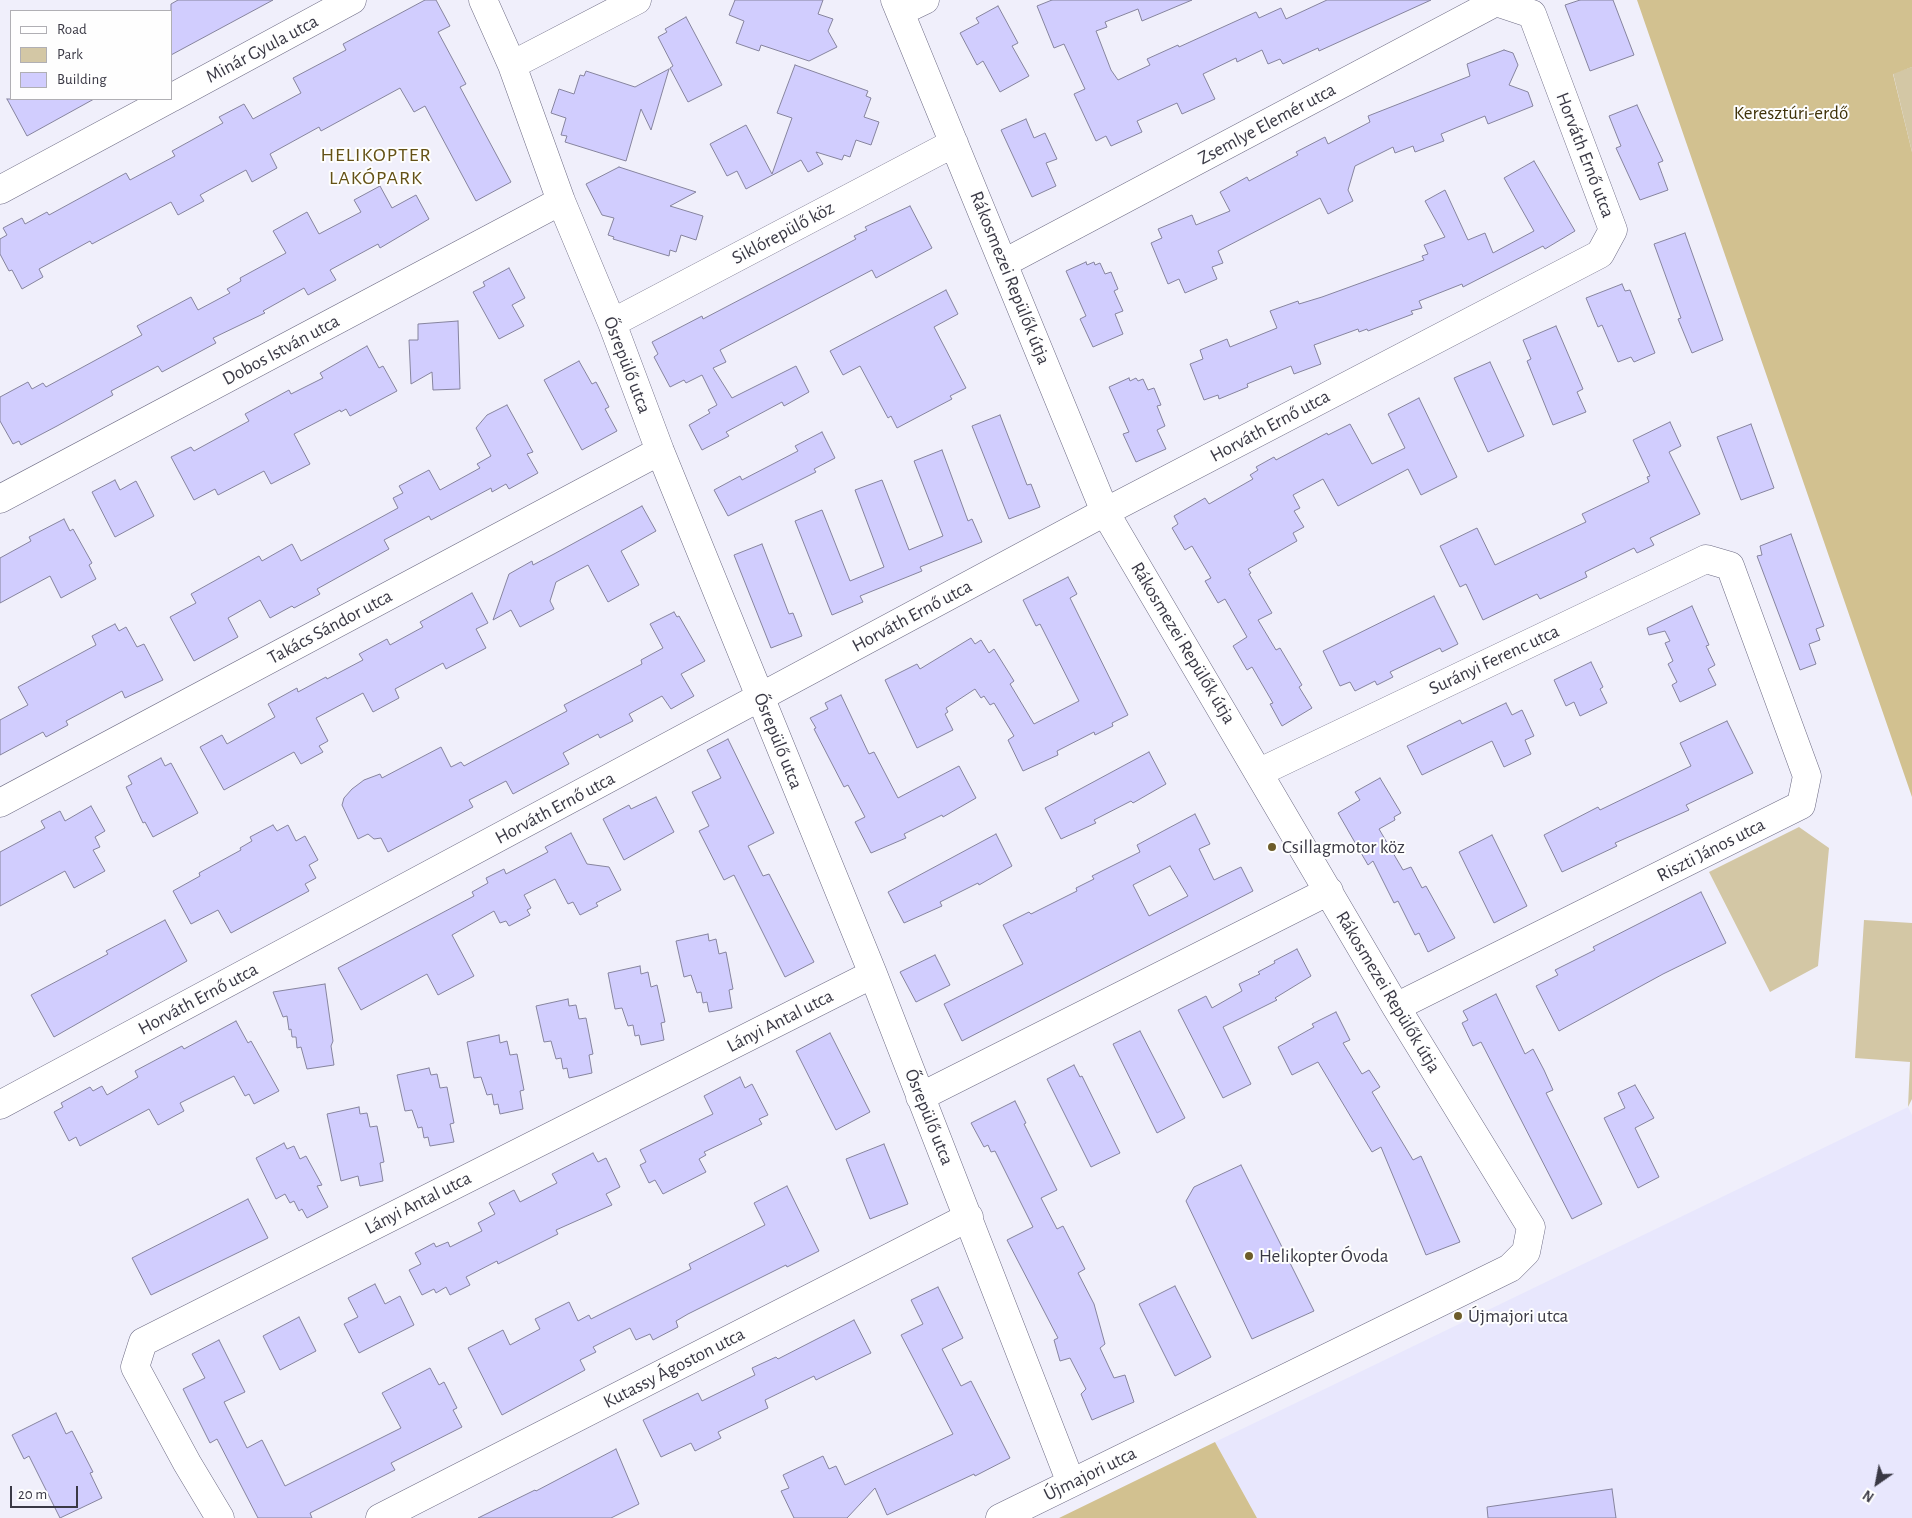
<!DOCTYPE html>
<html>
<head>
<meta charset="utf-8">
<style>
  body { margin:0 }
  #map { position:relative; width:1912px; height:1518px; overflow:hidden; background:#f0effb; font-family:"Alegreya Sans",sans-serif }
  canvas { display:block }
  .legend { position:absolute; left:10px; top:10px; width:162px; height:90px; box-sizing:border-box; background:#fefefe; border:1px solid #b0afb4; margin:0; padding:6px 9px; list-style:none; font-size:15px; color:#3a3945 }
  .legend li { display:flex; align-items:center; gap:10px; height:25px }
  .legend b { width:25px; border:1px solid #b0afb4 }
  .north { position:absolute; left:1852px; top:1458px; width:50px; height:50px; -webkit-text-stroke:4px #fefefe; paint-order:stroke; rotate:213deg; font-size:14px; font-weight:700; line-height:20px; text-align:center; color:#3a3945 }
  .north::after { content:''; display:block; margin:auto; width:18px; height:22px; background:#3a3945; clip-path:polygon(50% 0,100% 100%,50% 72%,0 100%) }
  .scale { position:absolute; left:10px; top:1486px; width:68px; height:22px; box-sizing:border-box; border:2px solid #3a3945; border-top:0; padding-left:6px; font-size:15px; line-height:18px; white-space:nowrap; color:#3a3945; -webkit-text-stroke:4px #fefefe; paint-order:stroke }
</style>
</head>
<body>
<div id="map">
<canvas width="1912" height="1518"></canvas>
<ul class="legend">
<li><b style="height:6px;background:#fff"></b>Road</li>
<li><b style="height:14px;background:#d3c7a5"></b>Park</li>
<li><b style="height:14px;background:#d1cdfe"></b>Building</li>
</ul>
<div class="north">N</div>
<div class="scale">20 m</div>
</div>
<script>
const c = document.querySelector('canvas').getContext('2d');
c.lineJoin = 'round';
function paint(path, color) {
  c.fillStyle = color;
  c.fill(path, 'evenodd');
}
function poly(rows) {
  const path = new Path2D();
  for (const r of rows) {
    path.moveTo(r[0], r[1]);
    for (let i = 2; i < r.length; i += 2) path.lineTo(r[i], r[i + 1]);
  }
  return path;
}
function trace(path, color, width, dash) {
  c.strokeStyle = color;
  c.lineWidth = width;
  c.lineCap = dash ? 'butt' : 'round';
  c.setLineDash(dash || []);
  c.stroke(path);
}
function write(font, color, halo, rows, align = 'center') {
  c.font = font + ' "Alegreya Sans",sans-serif';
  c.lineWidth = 4;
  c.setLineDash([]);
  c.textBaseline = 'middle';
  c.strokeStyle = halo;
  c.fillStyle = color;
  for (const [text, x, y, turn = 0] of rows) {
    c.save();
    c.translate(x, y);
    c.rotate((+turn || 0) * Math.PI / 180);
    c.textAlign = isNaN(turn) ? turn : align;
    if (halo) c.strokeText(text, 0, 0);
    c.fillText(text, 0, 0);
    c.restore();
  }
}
paint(poly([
  [1908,1107,1912,1115,1912,1518,1257,1518,1215,1442]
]), '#e8e7fd');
paint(poly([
  [1912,67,1912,152,1893,73],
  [1799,827,1829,848,1818,966,1770,992,1709,872],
  [1864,920,1912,923,1912,1099,1908,1107,1910,1062,1855,1058]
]), '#d3c7a5');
paint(poly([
  [1637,0,1912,0,1912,67,1893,74,1912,152,1912,797],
  [1215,1442,1257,1518,1059,1518]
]), '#d2c190');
const building = poly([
  [178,0,273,0,171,55,171,4,178,0],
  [425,0,436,0,450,26,438,32,466,84,460,87,511,182,476,201,425,106,414,112,400,88,321,131,319,127,270,154,277,168,252,182,246,170,200,195,204,201,178,215,171,202,92,244,90,241,39,269,43,277,22,289,12,270,9,271,0,254,0,239,7,235,3,228,22,218,25,224,47,212,49,215,126,173,130,180,175,156,172,151,223,123,219,117,244,104,253,119,301,93,293,78,346,50,343,44,425,0],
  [735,0,823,0,818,14,833,19,828,31,837,47,809,61,761,45,759,51,736,43,744,21,729,15,735,0],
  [1052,0,1192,0,1142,21,1138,9,1105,22,1107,27,1096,31,1111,70,1118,80,1150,65,1147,59,1178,45,1179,47,1256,12,1259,18,1281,8,1286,19,1327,0,1431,0,1319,51,1318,48,1283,64,1280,59,1268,64,1262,50,1237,62,1236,58,1203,74,1215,99,1182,114,1177,103,1137,121,1142,132,1111,146,1106,136,1096,141,1074,94,1085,89,1064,44,1054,48,1037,6,1052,0],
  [1580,0,1613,0,1634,55,1590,71,1565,5,1580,0],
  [998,6,1018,43,1012,46,1029,76,1000,92,983,61,977,65,960,33,979,23,976,18,998,6],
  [686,17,722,85,688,102,670,68,673,66,658,37,667,32,665,29,686,17],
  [1504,50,1513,53,1518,65,1509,85,1528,92,1533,106,1488,124,1485,116,1441,134,1444,141,1415,152,1413,146,1395,153,1393,147,1355,166,1348,190,1353,201,1328,214,1320,198,1218,251,1223,263,1212,267,1217,279,1185,293,1179,279,1168,284,1151,243,1162,238,1158,229,1192,215,1196,225,1230,211,1220,192,1247,177,1249,181,1298,155,1296,152,1325,137,1328,144,1370,122,1368,116,1470,76,1467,64,1504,50],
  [795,65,868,91,866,96,871,98,864,117,879,122,871,145,856,140,850,157,844,155,842,160,816,152,823,164,808,172,801,160,746,189,737,171,727,176,710,144,746,125,772,174,792,118,777,113,795,65],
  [669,69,651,130,641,109,626,161,565,142,567,136,561,135,566,118,551,113,559,89,574,94,580,75,584,76,586,71,635,87,669,69],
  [7,99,94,99,27,136,7,99],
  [1637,105,1663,161,1658,163,1668,190,1640,200,1616,148,1621,146,1609,116,1637,105],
  [1026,119,1034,138,1045,133,1057,159,1046,163,1056,186,1032,197,1001,130,1026,119],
  [1534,161,1575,231,1545,249,1543,246,1463,287,1462,284,1419,301,1422,308,1411,311,1413,314,1368,331,1367,329,1359,332,1358,329,1314,345,1321,364,1294,374,1291,366,1247,384,1248,387,1219,399,1218,395,1204,400,1190,364,1203,359,1200,350,1227,339,1230,347,1277,328,1270,311,1298,301,1299,304,1322,297,1424,260,1422,256,1428,254,1424,245,1445,237,1425,201,1445,190,1468,240,1485,233,1493,253,1534,231,1504,178,1534,161],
  [619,167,696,192,670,206,703,216,696,240,681,235,676,252,670,250,669,256,613,239,614,237,608,235,614,218,602,215,586,184,619,167],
  [380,186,392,208,416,195,429,219,380,248,378,244,330,270,336,280,308,295,304,288,263,311,265,313,213,338,216,343,162,372,158,366,111,391,113,395,57,426,21,445,19,441,13,444,0,421,0,397,28,382,32,389,43,383,46,387,142,335,137,326,191,297,198,310,230,293,227,289,241,281,240,278,286,253,273,231,307,212,319,234,361,212,354,200,380,186],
  [910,206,932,248,876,278,872,270,720,350,726,362,713,368,732,398,796,366,809,392,784,406,782,402,726,432,729,436,702,450,689,425,710,413,708,410,717,405,702,375,686,383,684,380,670,387,654,357,658,354,652,342,702,316,703,319,856,239,854,236,867,230,865,227,910,206],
  [1685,233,1723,340,1692,353,1678,319,1681,318,1654,244,1685,233],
  [1086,262,1087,265,1094,262,1095,265,1100,263,1105,274,1111,272,1118,289,1114,291,1123,311,1115,314,1123,334,1093,347,1080,319,1086,316,1066,271,1086,262],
  [509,268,525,298,512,305,524,326,499,339,473,292,485,286,483,282,509,268],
  [1622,284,1625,291,1630,290,1655,353,1634,362,1631,357,1618,362,1602,325,1598,327,1586,298,1622,284],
  [946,290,958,314,934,327,966,388,950,396,952,399,897,428,891,416,888,418,860,366,843,375,830,351,946,290],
  [458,321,460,389,433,390,432,372,411,384,409,340,418,340,418,324,458,321],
  [1556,326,1583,389,1577,392,1586,412,1553,425,1527,361,1531,359,1523,340,1556,326],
  [367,346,379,368,383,366,397,391,350,416,346,409,341,412,340,410,294,434,310,464,271,484,264,471,218,495,215,489,194,500,171,457,191,447,194,451,249,421,245,414,289,390,291,394,323,378,320,373,367,346],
  [579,361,592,384,596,382,609,407,605,409,617,431,582,450,544,380,579,361],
  [1490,362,1524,436,1488,452,1454,378,1490,362],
  [1129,378,1130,381,1136,378,1138,381,1143,379,1148,390,1154,388,1161,405,1157,406,1165,426,1157,430,1166,449,1136,462,1123,434,1129,432,1109,387,1129,378],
  [1419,398,1457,477,1421,495,1408,469,1338,506,1323,479,1293,495,1300,508,1294,511,1304,527,1293,533,1297,541,1248,569,1251,573,1249,574,1272,613,1258,620,1276,650,1280,648,1302,685,1299,687,1312,708,1282,726,1270,704,1273,703,1252,667,1247,670,1233,646,1247,637,1225,599,1218,603,1205,581,1211,578,1192,546,1185,550,1172,528,1178,524,1174,516,1205,498,1209,504,1253,479,1250,475,1258,470,1256,467,1274,457,1276,460,1327,433,1328,435,1350,424,1372,464,1405,448,1388,414,1419,398],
  [507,405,533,452,527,454,538,473,509,489,506,484,492,492,491,488,431,520,429,516,384,540,389,549,317,589,320,594,294,608,292,606,270,618,260,600,228,618,238,637,194,661,170,617,196,603,191,594,259,556,262,561,292,544,301,561,398,508,393,498,403,493,399,486,429,470,440,490,480,468,477,464,491,456,476,428,487,415,507,405],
  [1000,415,1027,485,1031,484,1040,507,1009,519,972,426,1000,415],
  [1670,422,1681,446,1669,452,1700,514,1650,538,1654,545,1637,553,1634,548,1585,572,1587,577,1540,599,1537,594,1483,620,1466,584,1460,587,1440,546,1477,528,1495,565,1586,522,1582,514,1649,482,1647,477,1650,476,1633,440,1670,422],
  [1751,424,1774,488,1741,500,1717,437,1751,424],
  [822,432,835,458,814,469,816,472,728,516,714,490,740,476,742,480,798,451,795,446,822,432],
  [942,450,968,521,972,519,982,542,920,567,922,571,860,596,863,602,832,615,795,521,822,510,850,581,884,567,855,490,882,480,909,550,943,536,914,461,942,450],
  [115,480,120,490,136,481,154,516,115,537,92,492,115,480],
  [642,506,656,531,621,551,639,585,608,602,588,565,556,582,550,601,554,609,520,627,511,610,493,620,509,574,532,561,533,565,554,554,642,506],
  [64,519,70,531,73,529,92,563,89,565,96,579,61,598,50,576,0,603,0,558,31,541,29,537,64,519],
  [1791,534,1824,626,1816,629,1820,640,1809,644,1816,664,1800,670,1757,556,1762,555,1760,546,1791,534],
  [762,544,789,614,793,613,802,636,771,648,734,555,762,544],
  [1068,577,1077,594,1070,598,1128,715,1112,723,1113,726,1095,735,1094,732,1057,751,1058,755,1023,771,1008,740,1014,736,994,703,990,705,984,696,981,698,975,689,946,708,948,712,945,714,953,730,917,748,885,680,917,664,920,669,971,638,975,644,981,640,989,653,994,649,1014,681,1010,684,1034,724,1079,701,1040,624,1036,626,1023,600,1068,577],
  [472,593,488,623,476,629,486,648,446,669,443,663,395,689,399,698,373,712,363,693,316,718,328,741,319,746,323,752,301,764,294,752,224,790,200,747,222,735,227,744,275,717,268,704,297,688,298,692,326,677,327,679,363,660,359,654,387,639,390,645,423,627,420,622,472,593],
  [1434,596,1458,644,1442,652,1440,648,1390,672,1393,677,1377,685,1375,681,1355,691,1350,682,1340,686,1323,651,1434,596],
  [1692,606,1709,645,1706,646,1715,665,1708,669,1716,685,1680,702,1672,685,1677,682,1668,664,1673,661,1665,643,1670,641,1665,631,1649,635,1647,628,1692,606],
  [674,612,677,617,679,616,705,661,681,674,694,696,671,709,662,696,629,714,633,721,600,738,598,734,563,753,569,764,513,794,506,781,469,800,473,807,388,852,381,838,374,839,368,834,358,839,342,805,344,798,352,789,364,780,380,774,382,778,441,747,451,767,461,762,464,766,567,711,564,705,642,664,641,660,663,648,650,624,674,612],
  [115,624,119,631,126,627,137,647,144,644,163,680,125,698,122,691,66,721,68,725,46,737,43,732,0,755,0,720,28,705,18,687,96,645,92,636,115,624],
  [1591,662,1603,687,1600,689,1607,703,1580,716,1574,702,1566,706,1554,680,1591,662],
  [841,695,869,754,874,752,898,798,959,766,976,798,943,817,942,815,904,834,906,838,871,853,855,822,865,817,848,785,844,787,814,729,816,728,810,718,828,709,825,703,841,695],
  [1506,703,1512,715,1522,710,1534,736,1525,740,1531,754,1504,767,1492,741,1422,775,1407,746,1460,720,1462,724,1506,703],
  [1727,721,1753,773,1686,805,1689,810,1615,843,1617,846,1562,872,1544,835,1598,807,1600,810,1691,766,1680,743,1727,721],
  [728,739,774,833,748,846,763,876,769,874,814,962,785,977,734,875,724,880,699,831,709,826,692,792,721,778,707,750,728,739],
  [1149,752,1166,784,1133,803,1131,801,1094,820,1096,823,1061,839,1045,808,1149,752],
  [161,758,165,766,171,763,198,813,153,837,145,822,143,823,126,787,132,784,128,776,161,758],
  [1380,778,1401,813,1394,817,1395,820,1379,829,1403,870,1411,867,1422,888,1426,886,1455,938,1428,952,1419,933,1415,935,1398,901,1394,903,1373,861,1368,865,1338,813,1360,800,1355,792,1380,778],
  [656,797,674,832,624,860,603,819,629,805,631,809,656,797],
  [91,806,105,831,95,837,100,847,93,850,105,871,74,888,65,871,0,906,0,852,45,828,41,821,60,811,65,821,91,806],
  [1195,814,1210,844,1199,849,1214,880,1241,867,1253,891,962,1041,944,1004,1023,964,1003,925,1029,912,1031,914,1077,891,1076,888,1094,879,1092,876,1140,852,1137,845,1195,814],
  [1170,866,1188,896,1149,916,1133,885,1170,866],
  [273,825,277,831,288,825,296,841,305,836,318,860,309,865,316,878,305,884,309,891,231,933,218,910,191,924,173,891,200,876,199,873,241,850,240,848,252,841,250,837,273,825],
  [571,833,587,864,609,867,621,890,596,903,598,906,580,915,573,902,568,904,555,879,524,895,531,908,527,910,530,915,509,926,506,921,500,923,494,911,452,935,474,976,438,995,427,974,361,1010,338,968,474,896,472,892,488,883,486,878,504,869,506,874,548,852,545,847,571,833],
  [996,834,1012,866,979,885,978,883,940,902,942,906,904,923,888,892,996,834],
  [1492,835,1527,906,1494,923,1459,852,1492,835],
  [1701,892,1726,943,1663,974,1559,1031,1536,986,1558,975,1555,970,1595,950,1593,947,1701,892],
  [165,920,187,961,54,1037,31,995,108,954,106,951,165,920],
  [708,934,709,941,716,939,719,954,726,952,733,989,729,990,732,1008,709,1012,707,1002,703,1003,701,992,697,993,691,975,684,977,676,941,708,934],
  [1297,949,1311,976,1275,998,1277,1000,1223,1027,1251,1084,1223,1098,1178,1010,1206,996,1212,1008,1242,991,1239,984,1260,974,1258,972,1275,963,1274,961,1297,949],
  [935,955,950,985,916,1002,900,972,935,955],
  [640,966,641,974,648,972,651,987,657,985,665,1022,661,1023,664,1040,641,1045,639,1035,635,1036,633,1025,628,1026,622,1008,615,1009,608,973,640,966],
  [325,984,333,1041,331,1046,334,1065,307,1069,301,1047,297,1048,296,1037,292,1037,291,1029,289,1030,287,1016,283,1017,273,992,325,984],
  [1496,994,1525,1054,1533,1049,1544,1070,1553,1090,1546,1093,1602,1204,1572,1219,1481,1042,1473,1046,1462,1023,1468,1020,1463,1011,1496,994],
  [568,999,569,1006,576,1005,579,1019,586,1018,593,1054,589,1055,592,1073,569,1078,567,1068,563,1069,561,1058,556,1059,551,1041,544,1042,536,1006,568,999],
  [1336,1012,1350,1040,1343,1043,1362,1074,1369,1070,1380,1087,1372,1092,1413,1160,1421,1156,1460,1242,1426,1255,1381,1147,1372,1152,1318,1062,1292,1075,1278,1047,1314,1027,1312,1024,1336,1012],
  [236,1021,248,1043,251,1041,279,1091,254,1104,249,1094,245,1096,234,1076,180,1103,184,1111,158,1125,149,1109,80,1146,76,1137,69,1141,54,1112,63,1107,61,1103,90,1087,93,1091,102,1086,107,1095,138,1077,135,1071,182,1046,184,1049,236,1021],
  [1140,1031,1185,1118,1157,1133,1113,1044,1140,1031],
  [830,1033,870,1112,836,1130,796,1051,830,1033],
  [499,1035,500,1043,507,1041,510,1055,517,1054,524,1090,520,1091,523,1109,500,1114,498,1104,494,1105,492,1094,487,1095,481,1077,474,1078,467,1042,499,1035],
  [1074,1065,1080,1077,1082,1076,1120,1153,1091,1167,1047,1079,1074,1065],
  [429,1068,431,1075,437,1074,440,1088,447,1087,454,1123,450,1124,454,1142,430,1146,428,1137,424,1138,422,1127,418,1128,412,1110,405,1111,397,1075,429,1068],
  [740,1077,745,1088,752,1084,768,1115,759,1119,762,1124,704,1152,706,1155,699,1159,706,1172,663,1194,655,1180,649,1183,640,1165,646,1162,640,1150,713,1114,704,1096,740,1077],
  [1635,1085,1654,1118,1635,1128,1659,1177,1638,1188,1604,1118,1625,1108,1618,1093,1635,1085],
  [1015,1101,1026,1123,1024,1124,1057,1190,1041,1198,1057,1229,1063,1226,1085,1269,1078,1273,1094,1304,1105,1344,1100,1348,1114,1378,1125,1375,1134,1402,1092,1420,1081,1394,1086,1389,1070,1358,1060,1361,1054,1340,1058,1338,1007,1240,1033,1227,995,1151,991,1152,988,1145,984,1147,971,1123,1015,1101],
  [359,1107,360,1114,367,1113,370,1127,377,1126,384,1162,380,1163,383,1181,360,1186,358,1176,341,1181,327,1114,359,1107],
  [284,1143,287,1149,294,1146,300,1159,306,1156,322,1185,317,1186,328,1207,307,1218,302,1209,299,1211,294,1201,290,1203,285,1194,276,1199,256,1158,284,1143],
  [884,1144,908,1204,870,1219,846,1159,884,1144],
  [593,1153,598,1162,606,1158,620,1187,606,1194,612,1205,556,1230,558,1234,498,1264,497,1261,466,1277,470,1285,450,1295,446,1287,436,1293,434,1289,422,1295,409,1270,421,1264,415,1253,434,1243,436,1247,448,1242,450,1247,482,1231,478,1223,495,1214,489,1203,514,1190,520,1202,557,1183,552,1174,593,1153],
  [1241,1165,1314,1311,1252,1339,1186,1201,1194,1187,1241,1165],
  [787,1186,819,1251,787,1267,786,1265,688,1314,676,1321,678,1327,653,1340,650,1334,636,1340,630,1328,593,1347,596,1352,580,1360,585,1370,502,1415,468,1348,503,1330,510,1345,540,1329,535,1319,569,1302,578,1321,589,1315,591,1319,691,1269,689,1264,765,1225,754,1203,787,1186],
  [248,1199,268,1238,151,1295,132,1258,248,1199],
  [375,1284,385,1304,400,1296,414,1325,359,1353,344,1324,358,1317,348,1298,375,1284],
  [1175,1286,1211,1357,1175,1376,1139,1304,1175,1286],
  [938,1287,963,1338,942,1349,961,1386,971,1381,1010,1458,975,1476,974,1474,887,1515,875,1488,847,1518,794,1518,781,1491,789,1488,783,1475,823,1456,829,1469,836,1466,845,1485,953,1434,901,1335,923,1324,911,1300,938,1287],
  [299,1317,316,1351,280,1370,263,1336,299,1317],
  [854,1320,871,1353,816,1380,814,1376,765,1400,768,1408,718,1432,721,1438,695,1451,691,1443,661,1457,643,1420,698,1393,702,1401,755,1375,752,1368,776,1357,778,1359,854,1320],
  [219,1340,245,1392,224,1402,247,1448,262,1440,285,1486,401,1428,382,1393,430,1368,439,1385,444,1382,457,1408,453,1410,462,1427,391,1463,395,1470,310,1513,312,1518,258,1518,217,1439,210,1443,183,1389,205,1378,192,1354,219,1340],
  [56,1413,66,1434,72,1431,93,1472,90,1473,102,1498,60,1518,29,1456,24,1459,12,1435,56,1413],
  [616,1449,639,1504,611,1518,478,1518,535,1490,536,1491,616,1449],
  [1612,1489,1616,1518,1488,1518,1487,1507,1612,1489]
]);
paint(building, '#d1cdfe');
trace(building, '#86849e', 1);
const minor = poly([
  [483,0,512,65,561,201,612,323,660,451,873,974,1071,1483],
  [895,0,1105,512,1396,1007,1531,1227,1526,1252,1510,1268,1000,1518],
  [900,12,925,0],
  [512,65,637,0],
  [171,98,352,0],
  [0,190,169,99],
  [612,323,954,143],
  [0,499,561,201],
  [1260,772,1706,559,1730,566,1807,776,1801,805,1396,1007],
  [0,803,660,451],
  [920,1097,1329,891],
  [0,1105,1105,512,1600,254,1613,230,1532,14,1496,2,1004,263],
  [220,1518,187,1463,135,1367,143,1342,873,974],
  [380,1518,969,1217]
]);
trace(minor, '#6d6b84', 29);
trace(minor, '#fff', 28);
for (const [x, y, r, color] of [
  [1272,847,5,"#6d5c2a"],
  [1249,1256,5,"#6d5c2a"],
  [1458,1316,5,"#6d5c2a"]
]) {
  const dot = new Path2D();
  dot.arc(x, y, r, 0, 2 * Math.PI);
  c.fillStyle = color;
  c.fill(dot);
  trace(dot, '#fefefe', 2);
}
write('19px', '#3a3945', '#fefefe', [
  ["Minár Gyula utca",262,49,-28],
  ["Zsemlye Elemér utca",1267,124,-28],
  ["Horváth Ernő utca",1585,155,69],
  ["Siklórepülő köz",783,233,-28],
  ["Rákosmezei Repülők útja",1010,278,68],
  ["Dobos István utca",281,350,-28],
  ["Ősrepülő utca",627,365,69],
  ["Horváth Ernő utca",1270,426,-28],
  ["Horváth Ernő utca",912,616,-28],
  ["Takács Sándor utca",330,627,-28],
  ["Rákosmezei Repülők útja",1183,643,59],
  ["Surányi Ferenc utca",1494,660,-25],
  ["Ősrepülő utca",778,741,68],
  ["Horváth Ernő utca",555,808,-28],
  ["Riszti János utca",1711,850,-27],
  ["Rákosmezei Repülők útja",1388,992,59],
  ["Horváth Ernő utca",198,999,-28],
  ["Lányi Antal utca",780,1021,-27],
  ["Ősrepülő utca",929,1117,68],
  ["Lányi Antal utca",418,1203,-27],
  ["Kutassy Ágoston utca",674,1368,-27],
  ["Újmajori utca",1090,1474,-26]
]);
write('19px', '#40330b', '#fefefe', [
  ["Keresztúri-erdő",1791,113]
]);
write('19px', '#3a3945', '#fefefe', [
  ["Csillagmotor köz",1282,847],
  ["Helikopter Óvoda",1259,1256],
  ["Újmajori utca",1468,1316]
], 'left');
c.letterSpacing = '1px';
write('20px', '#645115', '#fefefe', [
  ["HELIKOPTER",376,155],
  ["LAKÓPARK",376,178]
]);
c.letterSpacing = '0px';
</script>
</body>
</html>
